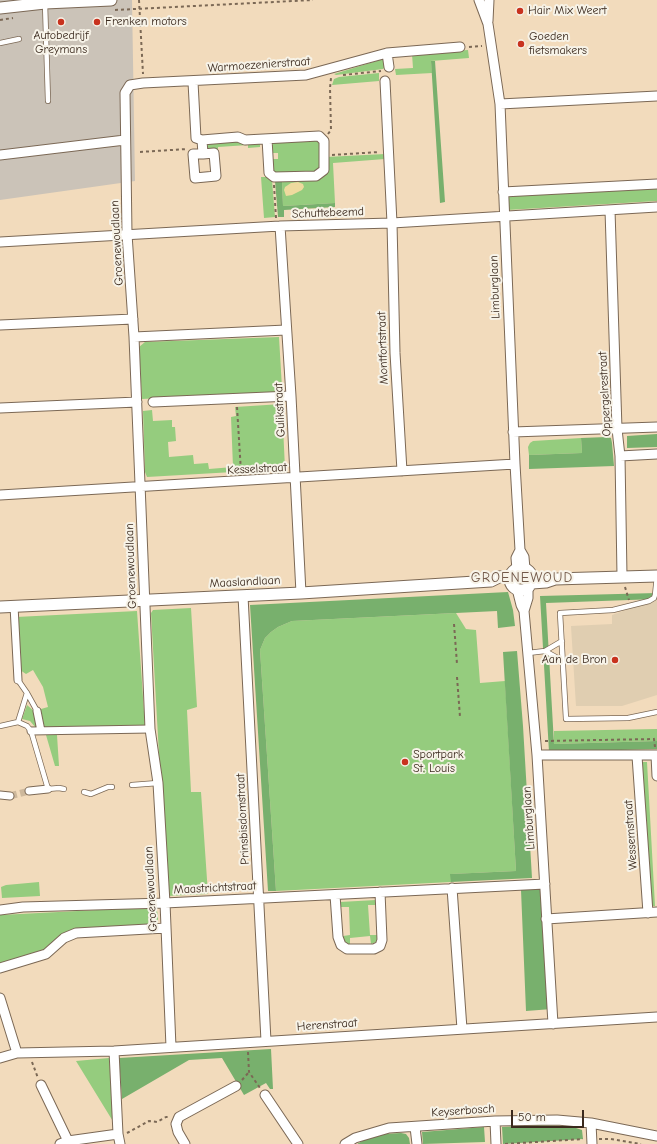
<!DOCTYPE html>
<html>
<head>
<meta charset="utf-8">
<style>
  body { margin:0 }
  #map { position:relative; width:657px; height:1144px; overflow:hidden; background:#f2dbbc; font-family:"Comic Neue",sans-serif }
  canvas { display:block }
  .scale { position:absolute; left:511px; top:1110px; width:73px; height:18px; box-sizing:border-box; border:2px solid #3b2a1e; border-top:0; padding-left:5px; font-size:12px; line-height:14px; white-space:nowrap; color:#3b2a1e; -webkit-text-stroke:3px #f7f3e8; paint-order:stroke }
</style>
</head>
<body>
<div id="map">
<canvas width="657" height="1144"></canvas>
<div class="scale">50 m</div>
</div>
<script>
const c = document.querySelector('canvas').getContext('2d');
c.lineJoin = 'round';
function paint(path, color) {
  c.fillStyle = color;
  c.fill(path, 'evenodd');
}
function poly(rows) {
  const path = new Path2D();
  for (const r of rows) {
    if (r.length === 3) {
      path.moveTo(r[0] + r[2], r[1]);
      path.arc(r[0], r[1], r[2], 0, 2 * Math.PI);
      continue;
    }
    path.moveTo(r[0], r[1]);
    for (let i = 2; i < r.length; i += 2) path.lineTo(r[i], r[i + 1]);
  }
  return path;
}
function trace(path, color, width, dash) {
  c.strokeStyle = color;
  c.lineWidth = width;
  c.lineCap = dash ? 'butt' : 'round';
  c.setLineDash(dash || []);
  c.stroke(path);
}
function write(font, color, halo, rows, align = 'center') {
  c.font = font + ' "Comic Neue",sans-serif';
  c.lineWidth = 4;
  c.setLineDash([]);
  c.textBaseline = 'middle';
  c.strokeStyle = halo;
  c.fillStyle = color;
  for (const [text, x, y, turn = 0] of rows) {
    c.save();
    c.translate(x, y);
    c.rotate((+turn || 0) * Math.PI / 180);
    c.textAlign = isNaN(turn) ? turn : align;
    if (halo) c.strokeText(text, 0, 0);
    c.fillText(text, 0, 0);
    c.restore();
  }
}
paint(poly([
  [657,599,657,695,622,706,576,706,571,626,612,624,612,615]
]), '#e0ceb1');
paint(poly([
  [0,0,135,0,132,0,135,181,0,200]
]), '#cbc3b8');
paint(poly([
  [468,50,469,58,431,61,432,73,396,75,395,69,413,68,412,54],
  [383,59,384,59,385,67,383,69,336,75,334,74],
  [379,73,379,81,332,85,334,79,339,77],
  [317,139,322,143,322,168,315,173,277,175,272,172,271,159,278,159,278,153,271,153,271,147,274,141],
  [238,140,260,142,260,147,248,148,248,145,218,147,218,149,209,150,207,148,207,143],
  [385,154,385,159,333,163,335,203,283,206,282,181,316,179,326,157],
  [261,177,269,177,272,180,275,217,264,218],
  [657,187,657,201,507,210,507,196],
  [279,337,282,388,278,392,142,399,139,347,145,342],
  [282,404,285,469,147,477,145,472,143,411,152,410,153,421,172,420,172,427,175,427,176,441,168,442,169,457,193,455,194,464,208,463,209,469,233,467,231,417,236,416,235,407],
  [581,438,582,453,529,455,528,447,530,443,533,441],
  [191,608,197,707,187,710,191,792,201,792,208,894,167,896,151,613,153,610],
  [137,611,145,726,36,728,30,721,22,719,27,705,34,711,48,707,43,687,33,670,26,674,20,670,16,617],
  [456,613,466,629,476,630,480,683,505,681,516,871,451,874,451,882,276,891,260,650,265,638,271,632,278,627,292,621],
  [657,729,657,741,554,744,554,731],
  [46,735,57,735,59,766,55,766],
  [639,762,647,762,655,906,647,906],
  [39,882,40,896,2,898,1,887,6,885],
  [376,900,376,905,368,905,370,935,378,935,378,939,376,942,371,944,370,936,350,938,350,945,347,945,344,943,343,936,350,935,349,907,340,907,340,902],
  [156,907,158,915,158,923,66,933,41,952,2,963,0,963,0,915],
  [109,1058,114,1123,76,1061]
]), '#95cc7e');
paint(poly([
  [431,61,435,61,445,202,440,203],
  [275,181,282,181,283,206,335,203,335,207,284,210,284,217,278,217],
  [657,434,657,447,627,448,627,436],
  [607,437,611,438,612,443,614,466,529,469,529,455,582,453,581,438],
  [508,592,513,610,515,626,498,628,497,611,292,621,278,627,271,632,265,638,260,650,276,891,268,891,250,605],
  [657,593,657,599,546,603,554,744,657,741,657,749,549,752,540,596],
  [517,651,523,726,532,878,451,882,450,874,516,871,503,652],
  [540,889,552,1009,526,1011,521,890],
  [271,1049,273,1089,270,1089,266,1083,244,1095,222,1058,189,1060,122,1099,119,1058],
  [537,1125,570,1126,582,1130,583,1139,503,1144,502,1127],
  [484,1127,485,1142,423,1144,422,1132],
  [401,1133,406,1134,409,1138,410,1144,357,1144,366,1139,383,1134]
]), '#78b06d');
paint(poly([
  [298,182,303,184,304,187,302,190,292,195,286,196,284,190,285,187,291,183]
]), '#eeda9e');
trace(poly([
  [10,796,29,791]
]), '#cdb89c', 7, [7, 3.5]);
const service = poly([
  [45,3,48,101],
  [0,43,19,39],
  [657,576,655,595,654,598,649,601,613,610,560,613,566,719,628,718,657,712],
  [545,651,563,661],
  [528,653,545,651,562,641],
  [18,680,27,693,37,711],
  [18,722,27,693],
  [0,726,18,722,27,726,31,731,48,789,59,788,64,789],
  [132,785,158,783],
  [84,792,91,794,108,787,112,787]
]);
const pedestrian = poly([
  [14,606,18,680],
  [37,711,41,731],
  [31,731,150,729],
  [29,791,48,789],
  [0,795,10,796]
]);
const minor = poly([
  [479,0,488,24,500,104,515,464,520,550,524,557,525,569],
  [488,21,489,0],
  [387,53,389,67],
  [385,81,392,223,395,353,402,471],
  [193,82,196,138,202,140,238,137,245,140,319,136,324,141,324,170,316,176,274,177,269,173,267,139],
  [500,104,657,96],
  [202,140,203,154,193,154,195,178,216,176,214,153,203,154],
  [0,155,125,140],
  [503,192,657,184],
  [610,210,617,429,620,456,622,576],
  [280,226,291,396,301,593],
  [0,242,280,226,392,223,657,207],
  [0,325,133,319],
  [134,337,286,330],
  [153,402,291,396],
  [0,408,137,402],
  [513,432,657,427],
  [620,456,657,454],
  [0,495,515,464],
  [517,569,516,558,520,550],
  [517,589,521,605,524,611,537,755,553,1024],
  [243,596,266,1041],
  [524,611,528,598,528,588],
  [537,755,657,755],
  [656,755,657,776],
  [637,756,648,913],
  [452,888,462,1029],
  [335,895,338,937,341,945,347,949,374,949,380,946,382,940,380,892],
  [0,910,23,907,165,903,545,884],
  [546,919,657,912],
  [0,968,46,954,64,938,76,933,166,928],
  [0,998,17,1053],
  [171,1047,165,903,158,783,150,729,134,337,127,234,125,93,130,85,143,83,306,75,387,53,460,47],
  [114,1051,118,1134,120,1144],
  [0,1058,17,1053,114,1051,657,1017],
  [41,1085,68,1141],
  [265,1095,298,1144],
  [495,1121,496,1144],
  [591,1123,592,1144],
  [415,1127,417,1144],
  [60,1144,68,1141,118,1134],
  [185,1144,178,1132,176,1124,179,1117,236,1086],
  [345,1144,355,1138,389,1128,495,1121,557,1120,591,1123,657,1136]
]);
const tertiary = poly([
  [0,8,45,3,111,0],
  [521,579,11],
  [532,583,546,582,555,579,657,576],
  [0,607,301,593,491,581,499,577,511,576]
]);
trace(service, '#7b6855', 6);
trace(pedestrian, '#7b6855', 9);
trace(minor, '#7b6855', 11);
trace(tertiary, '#7b6855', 13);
trace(poly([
  [139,0,143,74],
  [115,10,313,0],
  [0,20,13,18],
  [469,47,482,46],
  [343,75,381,71],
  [328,134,331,130,330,88,331,78],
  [140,152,187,149],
  [332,155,379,152],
  [274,185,276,218],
  [237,407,241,472],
  [625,587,629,600],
  [454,624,457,664],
  [457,677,460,717],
  [545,741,654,739],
  [655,747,654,739,657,738],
  [248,1052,249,1072,260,1088],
  [32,1062,38,1078],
  [242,1080,249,1072],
  [127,1133,149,1121,157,1122,166,1117,170,1117],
  [599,1139,611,1139,641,1144],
  [505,1144,583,1139]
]), '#7b6855', 2, [3, 3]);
trace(service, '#fff', 4.5);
trace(pedestrian, '#fff', 7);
trace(minor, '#fff', 9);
trace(tertiary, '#fff', 11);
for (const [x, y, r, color] of [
  [520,11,4,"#c8321e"],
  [61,22,4,"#c8321e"],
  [97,22,4,"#c8321e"],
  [521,44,4,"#c8321e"],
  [615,660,4,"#c8321e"],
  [405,762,4,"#c8321e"]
]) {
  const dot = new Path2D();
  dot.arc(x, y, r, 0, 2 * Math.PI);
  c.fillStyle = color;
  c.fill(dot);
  trace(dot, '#f7f3e8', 1.5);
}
write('12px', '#3b2a1e', '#f7f3e8', [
  ["Hair Mix Weert",528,11],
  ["Frenken motors",105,22],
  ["Autobedrijf",61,36,"center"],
  ["Greymans",61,50,"center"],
  ["Goeden",529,37],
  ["fietsmakers",529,51],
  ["Aan de Bron",607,660,"right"],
  ["Sportpark",413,755],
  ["St. Louis",413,769]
], 'left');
write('12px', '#3b2a1e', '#f7f3e8', [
  ["Warmoezenierstraat",259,65,-4],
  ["Schuttebeemd",328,213,-2],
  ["Groenewoudlaan",117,243,-93],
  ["Limburglaan",495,287,-92],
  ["Montfortstraat",383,348,-92],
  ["Oppergelrestraat",605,394,-93],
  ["Gulikstraat",280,410,-93],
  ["Kesselstraat",257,469,-3],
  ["Groenewoudlaan",131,566,-92],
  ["Maaslandlaan",245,582,-3],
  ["Limburglaan",529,818,-94],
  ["Prinsbisdomstraat",243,819,-93],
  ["Wessemstraat",631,835,-94],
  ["Maastrichtstraat",215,888,-3],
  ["Groenewoudlaan",151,889,-93],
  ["Herenstraat",327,1025,-4],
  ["Keyserbosch",463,1111,-4]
]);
c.letterSpacing = '1px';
write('14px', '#725848', '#f7f3e8', [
  ["GROENEWOUD",522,578]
]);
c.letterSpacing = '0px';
</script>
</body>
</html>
